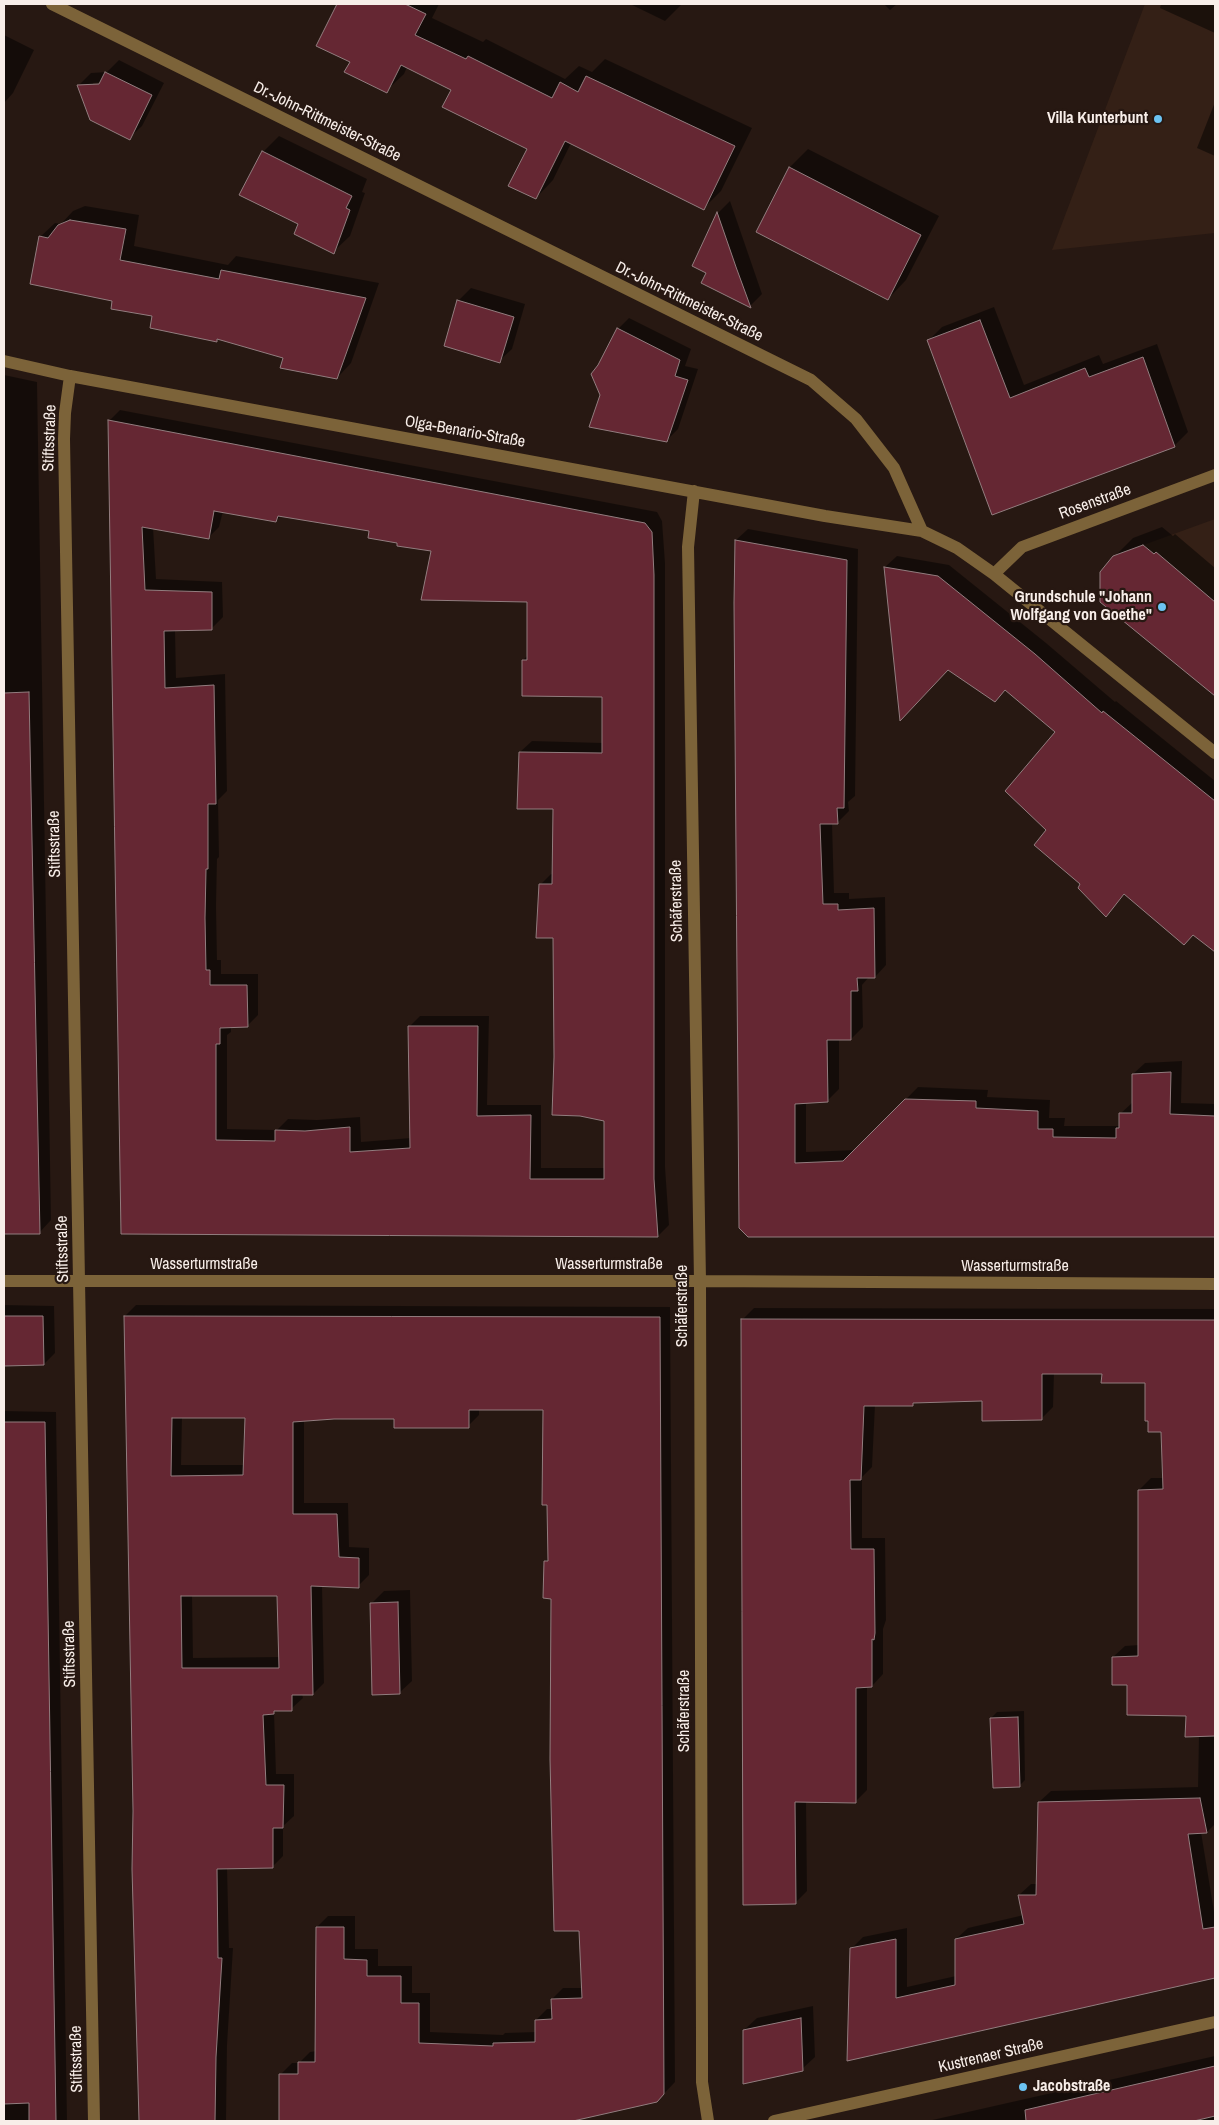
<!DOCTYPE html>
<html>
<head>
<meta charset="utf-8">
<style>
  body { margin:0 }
  #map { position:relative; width:1219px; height:2125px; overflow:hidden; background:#271812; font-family:"Archivo Narrow",sans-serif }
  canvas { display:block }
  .frame { position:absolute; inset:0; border:5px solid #f8eee9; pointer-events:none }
</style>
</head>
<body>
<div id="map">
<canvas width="1219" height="2125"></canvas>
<div class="frame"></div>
</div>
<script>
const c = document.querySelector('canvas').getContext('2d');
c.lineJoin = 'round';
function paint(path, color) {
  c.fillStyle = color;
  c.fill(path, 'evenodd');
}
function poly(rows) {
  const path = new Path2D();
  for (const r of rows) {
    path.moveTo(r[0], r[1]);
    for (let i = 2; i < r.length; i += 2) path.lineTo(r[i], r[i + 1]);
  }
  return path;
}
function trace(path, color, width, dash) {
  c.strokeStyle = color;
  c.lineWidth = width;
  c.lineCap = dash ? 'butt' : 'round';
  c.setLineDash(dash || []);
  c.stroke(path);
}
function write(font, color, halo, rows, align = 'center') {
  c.font = font + ' "Archivo Narrow",sans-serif';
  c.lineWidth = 4.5;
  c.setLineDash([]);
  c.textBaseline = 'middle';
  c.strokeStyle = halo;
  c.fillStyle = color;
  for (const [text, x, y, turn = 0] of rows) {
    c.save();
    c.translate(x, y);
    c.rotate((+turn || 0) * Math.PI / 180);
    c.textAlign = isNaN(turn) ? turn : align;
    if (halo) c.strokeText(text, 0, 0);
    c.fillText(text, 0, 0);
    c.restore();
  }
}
paint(poly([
  [1145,4,1215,4,1215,233,1052,250],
  [1215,519,1215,694,1214,695,1107,608,1108,606,1100,599,1100,572,1113,556]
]), '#342016');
paint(poly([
  [338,4,439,4,432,18,483,42,486,39,565,79,579,66,592,72,605,59,752,128,721,191,704,208,571,143,553,180,536,198,528,149,453,90,407,67,404,74,386,91,351,61,318,45],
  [630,4,682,4,665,21],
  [884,4,897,4,890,10],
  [1161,4,1215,4,1215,33,1160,8],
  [4,35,34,50,13,93,4,103],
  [119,60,164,83,142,126,129,138,78,86,91,73,107,72],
  [105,82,106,84,93,85,93,83],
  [1215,102,1215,156,1197,148],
  [279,136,367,179,362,192,365,193,350,236,333,252,299,224,263,152],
  [808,149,939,216,906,280,888,299,757,232,790,167],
  [730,201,762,294,750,306,707,272,693,265,718,213],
  [85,206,139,215,134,246,228,265,236,256,379,283,351,363,337,378,285,357,219,338,216,340,114,300,40,237,55,223,61,224,73,211],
  [471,288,525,304,512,349,499,361,458,301],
  [994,307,1024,385,1099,355,1103,364,1157,344,1188,432,1174,446,992,513,928,341,942,327],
  [629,318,691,349,685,366,698,369,678,429,667,440,601,395,599,365,618,329],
  [4,375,37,382,51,1220,39,1233,4,1232],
  [120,410,657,512,662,521,665,563,665,1167,669,1225,658,1236,122,1233,109,421],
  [223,511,276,521,282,515,371,530,398,542,432,550,528,601,528,655,523,660,603,696,603,743,532,741,520,752,554,808,554,874,551,874,540,885,554,937,555,1057,606,1120,606,1168,541,1168,541,1105,487,1105,489,1016,420,1016,409,1027,411,1138,361,1142,360,1117,317,1120,288,1119,277,1130,227,1129,227,1035,231,1032,231,1026,247,1026,258,1015,258,974,221,974,221,960,217,960,216,906,217,859,219,857,218,800,227,791,225,674,176,678,175,630,211,629,223,617,222,582,156,579,153,527,208,538,219,527],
  [1162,527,1173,536,1175,534,1215,568,1214,693,1114,557,1133,538],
  [748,529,858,549,855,796,848,802,849,811,837,823,832,823,834,893,849,893,849,899,885,897,886,965,875,977,869,977,862,985,863,1027,851,1039,839,1039,839,1089,827,1101,806,1102,806,1152,856,1150,918,1087,988,1090,987,1097,1050,1100,1049,1118,1065,1118,1064,1126,1120,1126,1120,1114,1133,1102,1133,1074,1145,1063,1182,1061,1181,1103,1215,1104,1215,1236,748,1236,735,603,736,540],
  [897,556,949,565,1046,643,1115,702,1116,701,1215,781,1215,934,1206,943,1194,934,1125,894,1106,915,1082,884,1048,830,1057,732,885,567],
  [4,1305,54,1306,55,1353,44,1364,4,1365],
  [136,1305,670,1307,675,2082,657,2101,566,2121,278,2121,281,2121,281,2074,292,2063,299,2063,310,2052,317,2051,317,1927,328,1916,355,1916,355,1949,378,1949,378,1966,412,1966,412,1993,430,1993,430,2032,503,2035,505,2033,536,2032,536,2020,547,2009,553,2009,552,1999,563,1988,583,1988,581,1930,552,1597,545,1562,549,1558,545,1409,479,1409,479,1415,468,1426,395,1418,304,1420,304,1503,348,1503,349,1547,369,1548,369,1575,358,1586,322,1585,324,1683,313,1694,302,1694,303,1698,291,1709,277,1710,274,1712,276,1774,294,1774,294,1816,283,1826,283,1856,272,1867,227,1867,229,1948,233,1948,227,2045,226,2121,140,2121,133,1869,125,1316],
  [182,1417,246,1417,245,1465,181,1465],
  [192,1594,278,1595,280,1657,193,1658],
  [754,1308,1215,1309,1215,1797,1214,1797,1215,1824,1207,1832,1201,1832,1215,1918,1215,1976,849,2059,851,1949,863,1937,907,1928,907,1987,956,1976,956,1939,968,1928,1024,1915,1019,1895,1031,1884,1037,1884,1039,1802,1051,1791,1198,1787,1199,1735,1187,1715,1128,1683,1113,1657,1125,1646,1139,1645,1139,1490,1151,1478,1163,1478,1162,1430,1146,1381,1103,1373,1054,1373,1053,1407,1042,1418,984,1400,915,1402,912,1405,875,1405,872,1467,862,1477,862,1538,885,1538,886,1620,883,1629,883,1674,872,1686,867,1686,867,1790,855,1802,806,1801,807,1891,796,1902,742,1320],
  [4,1411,56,1412,67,2121,4,2121],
  [410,1590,412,1681,399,1693,371,1604,384,1591],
  [1024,1711,1025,1780,1019,1786,991,1718,997,1712],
  [813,2006,815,2057,802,2069,744,2030,757,2018],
  [1215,2056,1215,2121,928,2121]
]), '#0007');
const building = poly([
  [337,4,405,4,426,14,415,35,466,59,468,56,552,98,560,82,578,92,586,76,735,146,704,210,565,141,536,199,508,186,527,149,442,107,451,90,401,65,387,93,344,72,350,62,316,46,337,4],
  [105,72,152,95,130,140,90,120,77,85,99,84,105,72],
  [262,151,352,196,346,208,350,210,334,254,294,234,298,224,239,195,262,151],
  [789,167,921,235,888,300,756,232,789,167],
  [717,212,736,267,751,308,701,283,706,273,692,266,717,212],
  [70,220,126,229,120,260,219,279,221,270,366,298,337,379,280,368,283,358,217,339,217,342,150,328,152,316,111,309,112,301,30,284,39,236,48,238,58,225,70,220],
  [457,300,514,317,500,363,444,346,457,300],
  [980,320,1010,398,1085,368,1089,377,1143,357,1175,447,992,515,927,340,980,320],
  [617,328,680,360,675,376,688,380,667,442,589,427,600,395,591,374,598,365,617,328],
  [108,420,645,523,652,532,654,575,654,1179,658,1237,121,1234,108,420],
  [214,511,276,522,278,516,369,531,368,538,397,543,397,546,431,551,421,600,527,602,527,660,522,660,522,696,602,697,602,753,519,752,517,809,553,809,552,884,539,884,536,938,553,938,554,1057,552,1115,580,1116,604,1121,604,1179,530,1179,531,1115,477,1116,478,1026,408,1026,410,1148,350,1152,350,1127,305,1131,275,1130,275,1141,216,1140,216,1044,220,1044,220,1028,248,1027,247,985,210,985,210,970,206,970,205,918,206,869,208,869,208,804,216,804,214,685,165,688,164,631,212,630,212,592,145,590,142,527,209,539,214,511],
  [735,540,847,560,844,808,837,808,838,824,820,824,823,904,838,904,838,910,874,908,875,978,857,978,858,991,851,991,851,1040,827,1040,828,1102,795,1104,795,1163,843,1161,905,1099,976,1101,976,1108,1038,1111,1038,1129,1053,1129,1053,1137,1116,1138,1116,1128,1119,1128,1119,1113,1132,1113,1132,1074,1171,1072,1170,1114,1215,1116,1215,1237,748,1237,739,1228,734,603,735,540],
  [1143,545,1154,554,1156,552,1215,602,1215,696,1100,602,1100,572,1113,556,1143,545],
  [884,567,938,576,1035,654,1102,713,1103,711,1215,801,1215,952,1193,935,1184,945,1124,894,1106,917,1078,888,1080,884,1034,845,1046,830,1005,791,1055,732,1005,690,995,702,948,670,900,721,884,567],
  [29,692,40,1234,4,1234,4,693,29,692],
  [4,1316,43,1316,44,1365,4,1366,4,1316],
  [124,1316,660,1317,664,2094,657,2102,573,2121,279,2121,279,2074,298,2074,298,2062,315,2062,316,1927,344,1927,344,1959,367,1960,367,1976,401,1976,401,2003,419,2003,419,2043,493,2046,493,2043,535,2042,535,2020,552,2019,551,1999,582,1998,579,1931,554,1931,550,1759,551,1599,543,1598,544,1561,548,1561,547,1505,542,1505,543,1410,469,1410,469,1428,394,1428,394,1419,334,1419,293,1422,293,1514,337,1514,339,1557,359,1558,359,1588,311,1586,313,1695,292,1695,292,1711,274,1711,274,1714,263,1715,266,1785,284,1785,283,1828,273,1828,273,1868,217,1869,218,1958,222,1958,216,2057,215,2121,139,2121,132,1869,133,1811,124,1316],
  [172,1418,245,1418,243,1475,171,1476,172,1418],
  [181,1596,277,1596,279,1668,182,1668,181,1596],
  [741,1319,1215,1320,1215,1736,1185,1737,1186,1716,1127,1715,1127,1685,1112,1685,1112,1657,1138,1656,1138,1490,1163,1489,1161,1432,1148,1432,1148,1421,1145,1421,1145,1383,1101,1383,1102,1374,1042,1374,1042,1420,982,1421,982,1401,913,1403,913,1406,864,1406,861,1480,850,1480,851,1549,874,1549,875,1633,874,1640,872,1639,872,1687,856,1688,856,1803,795,1802,796,1904,743,1905,741,1319],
  [4,1422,45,1422,56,2121,29,2121,29,2103,4,2104,4,1422],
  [398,1602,400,1694,372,1695,370,1603,398,1602],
  [1018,1717,1020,1787,993,1788,990,1718,1018,1717],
  [1200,1798,1207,1833,1188,1834,1203,1929,1215,1927,1215,1978,847,2061,850,1948,896,1939,896,1998,955,1985,955,1939,1024,1924,1018,1895,1036,1895,1038,1802,1200,1798],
  [801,2018,803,2071,743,2084,743,2030,801,2018],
  [1215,2066,1215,2116,1194,2121,1026,2121,1025,2110,1215,2066]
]);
paint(building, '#652733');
trace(building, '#927d7f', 1);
trace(poly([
  [52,4,811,380,856,419,894,468,922,531],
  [4,361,70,376,825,516,922,531,957,548,994,574,1215,753],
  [70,376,65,413,64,439,94,2121],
  [694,491,688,547,700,1281,702,2037,702,2082,708,2121],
  [994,574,1022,547,1215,475],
  [4,1281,700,1281,1215,1284],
  [774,2121,1215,2022]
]), '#7c6339', 12);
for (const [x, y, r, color] of [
  [1158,119,5,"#6cc3f2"],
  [1162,607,5,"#6cc3f2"],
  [1023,2087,5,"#6cc3f2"]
]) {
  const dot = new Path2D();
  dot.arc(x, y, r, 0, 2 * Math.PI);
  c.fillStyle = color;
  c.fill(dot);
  trace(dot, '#271812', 2);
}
write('bold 16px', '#f8eee9', '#271812', [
  ["Villa Kunterbunt",1148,119],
  ["Grundschule \"Johann",1152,598],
  ["Wolfgang von Goethe\"",1152,616],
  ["Jacobstraße",1033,2087,"left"]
], 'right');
write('16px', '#f8eee9', '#271812', [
  ["Dr.-John-Rittmeister-Straße",327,122,26],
  ["Dr.-John-Rittmeister-Straße",689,302,26],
  ["Olga-Benario-Straße",465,432,10],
  ["Stiftsstraße",50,438,-88],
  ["Rosenstraße",1095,502,-20],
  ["Stiftsstraße",55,844,-91],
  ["Schäferstraße",677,901,-91],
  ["Stiftsstraße",63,1249,-91],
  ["Wasserturmstraße",204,1265],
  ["Wasserturmstraße",609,1265],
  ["Wasserturmstraße",1015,1267],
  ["Schäferstraße",683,1306,-90],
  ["Stiftsstraße",70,1654,-91],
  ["Schäferstraße",685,1711,-90],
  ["Kustrenaer Straße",991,2056,-13],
  ["Stiftsstraße",77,2059,-91]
]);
</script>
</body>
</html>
